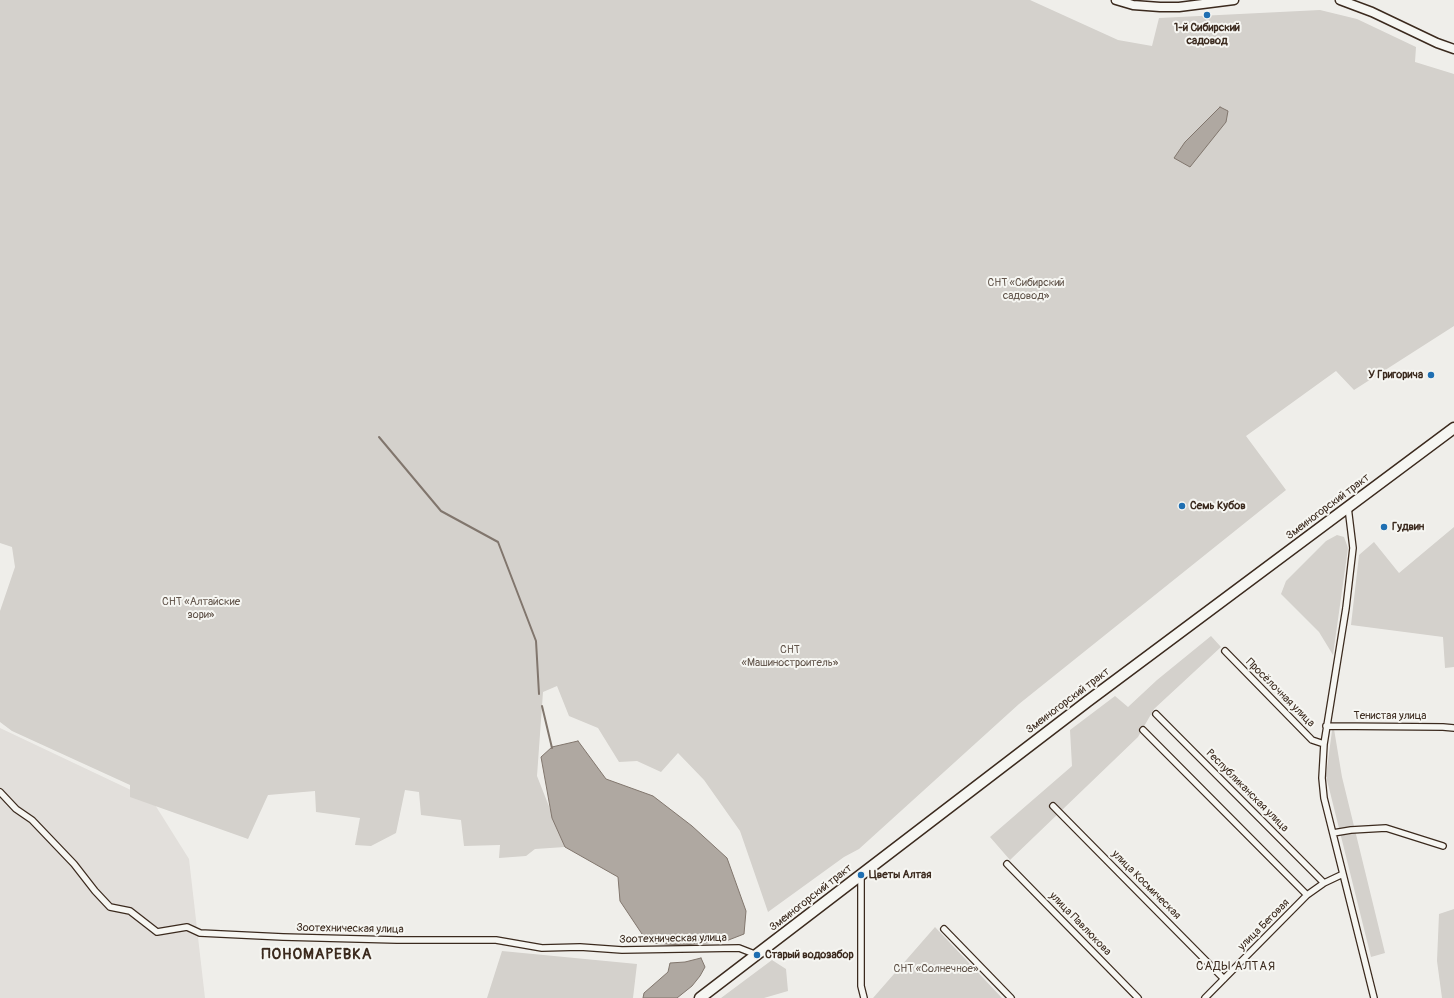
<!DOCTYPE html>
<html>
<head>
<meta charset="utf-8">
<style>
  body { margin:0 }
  canvas { display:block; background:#efeeea }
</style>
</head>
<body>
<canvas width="1454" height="998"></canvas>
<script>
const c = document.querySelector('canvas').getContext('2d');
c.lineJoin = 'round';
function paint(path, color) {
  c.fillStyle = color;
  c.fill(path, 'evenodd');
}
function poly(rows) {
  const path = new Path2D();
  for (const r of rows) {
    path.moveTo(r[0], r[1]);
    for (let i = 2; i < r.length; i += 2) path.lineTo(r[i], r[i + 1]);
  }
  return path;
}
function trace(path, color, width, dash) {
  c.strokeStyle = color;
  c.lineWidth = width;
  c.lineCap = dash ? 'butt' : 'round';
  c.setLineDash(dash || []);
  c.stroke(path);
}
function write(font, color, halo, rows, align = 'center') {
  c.font = font + ' Pangolin,sans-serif';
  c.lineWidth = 4;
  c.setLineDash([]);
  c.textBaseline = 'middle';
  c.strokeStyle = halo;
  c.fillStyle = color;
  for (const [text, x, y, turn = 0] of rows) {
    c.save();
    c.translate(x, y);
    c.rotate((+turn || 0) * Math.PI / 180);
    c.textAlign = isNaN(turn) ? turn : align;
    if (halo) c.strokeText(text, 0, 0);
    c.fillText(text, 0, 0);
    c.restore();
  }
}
paint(poly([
  [0,728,152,800,189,859,205,998,0,998]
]), '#e2dfdb');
paint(poly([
  [0,0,1030,0,1118,40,1152,46,1159,18,1320,10,1357,19,1416,47,1415,62,1454,74,1454,326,1354,390,1336,371,1246,436,1286,490,1019,704,859,849,844,857,768,912,740,831,704,780,678,753,661,772,637,761,619,762,598,728,569,716,557,686,543,692,537,776,565,847,535,849,526,856,499,858,500,845,464,846,461,820,421,815,419,792,405,790,396,833,371,846,355,845,360,818,316,812,315,791,268,795,248,839,130,797,130,785,12,731,0,722,0,611,15,567,12,547,0,543],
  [1454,527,1454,667,1445,668,1443,637,1351,625,1359,555,1374,542,1399,573],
  [1337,535,1344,537,1348,548,1333,655,1319,632,1281,594,1286,581,1326,541],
  [1211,636,1221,647,1154,709,1138,737,1010,860,990,837,1072,766,1070,730,1115,696,1128,707,1157,680],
  [1333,723,1342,777,1385,953,1371,957,1326,776],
  [1454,909,1454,998,1442,998,1437,961,1439,914],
  [935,927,1002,998,873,998],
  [502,951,637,964,633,998,487,998],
  [772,960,786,969,788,991,764,998,721,998]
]), '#d4d1cc');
const water = poly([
  [1220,107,1228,111,1226,122,1190,167,1174,158,1185,142,1220,107],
  [578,741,606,779,653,796,692,826,727,858,746,911,744,934,726,941,684,945,648,943,620,901,618,877,565,847,552,818,541,757,552,747,578,741],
  [701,958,705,967,700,976,692,986,677,998,643,998,644,993,668,972,670,963,685,962,701,958]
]);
paint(water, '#afa8a1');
trace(water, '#81766d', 1);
trace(poly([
  [379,437,441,511,498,542,536,641,539,694],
  [542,706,552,748]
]), '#81766d', 2);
const street = poly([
  [1348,507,1353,548,1346,608,1324,744,1322,778,1324,798,1374,998],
  [1225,651,1312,740,1324,744],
  [1156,714,1324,883],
  [1326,726,1443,727,1454,728],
  [1143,730,1307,895],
  [0,792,16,809,32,820,74,864,95,891,110,907,130,911,157,932,187,927,200,933,283,937,397,940,496,940,542,948,580,947,622,950,739,948,757,955],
  [1053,806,1224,979],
  [1333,833,1351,830,1386,828,1443,846],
  [1007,864,1138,998],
  [861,875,861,986,864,998],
  [944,929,1011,998],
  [1205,998,1307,895,1324,883,1343,874]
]);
const secondary = poly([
  [1116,0,1133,5,1160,7,1179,7,1234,0],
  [1340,0,1372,12,1437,43,1454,49]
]);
const highway = poly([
  [700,998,1088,701,1454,428]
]);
trace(street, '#3b2a1e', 8);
trace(secondary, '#3b2a1e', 11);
trace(highway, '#3b2a1e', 13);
trace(street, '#f6f6f2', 5.5);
trace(secondary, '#f6f6f2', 8);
trace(highway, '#f6f6f2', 10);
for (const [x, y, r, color] of [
  [1207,15,4,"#1f6fb2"],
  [1431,375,4,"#1f6fb2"],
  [1182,506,4,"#1f6fb2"],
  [1384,527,4,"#1f6fb2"],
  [861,875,4,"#1f6fb2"],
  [757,955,4,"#1f6fb2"]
]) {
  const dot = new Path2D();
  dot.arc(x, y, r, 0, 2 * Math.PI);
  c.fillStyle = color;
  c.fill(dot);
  trace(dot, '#f6f6f2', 1.5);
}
write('bold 11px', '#3b2a1e', '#f6f6f2', [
  ["1-й Сибирский",1207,28,"center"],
  ["садовод",1207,41,"center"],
  ["У Григорича",1423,375,"right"],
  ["Семь Кубов",1190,506],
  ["Гудвин",1392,527],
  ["Цветы Алтая",869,875],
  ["Старый водозабор",765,955]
], 'left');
write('11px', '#61544a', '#f6f6f2', [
  ["СНТ «Сибирский",1026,283],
  ["садовод»",1026,296],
  ["СНТ «Алтайские",201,602],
  ["зори»",201,615],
  ["СНТ",790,650],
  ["«Машиностроитель»",790,663],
  ["СНТ «Солнечное»",936,969]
]);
write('11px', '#3b2a1e', '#f6f6f2', [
  ["Змеиногорский тракт",1328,507,-37],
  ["Просёлочная улица",1280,693,45],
  ["Змеиногорский тракт",1068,701,-37],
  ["Тенистая улица",1390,716],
  ["Республиканская улица",1247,791,45],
  ["улица Космическая",1146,885,45],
  ["Змеиногорский тракт",811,898,-38],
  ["улица Павлюкова",1080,924,46],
  ["улица Беговая",1264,925,-45],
  ["Зоотехническая улица",350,929,1],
  ["Зоотехническая улица",673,939,-1]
]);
c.letterSpacing = '1px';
write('12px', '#3b2a1e', '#f6f6f2', [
  ["САДЫ АЛТАЯ",1236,967]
]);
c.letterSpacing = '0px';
c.letterSpacing = '1px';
write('bold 15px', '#3b2a1e', '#f6f6f2', [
  ["ПОНОМАРЕВКА",317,955]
]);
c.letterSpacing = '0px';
</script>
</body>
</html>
